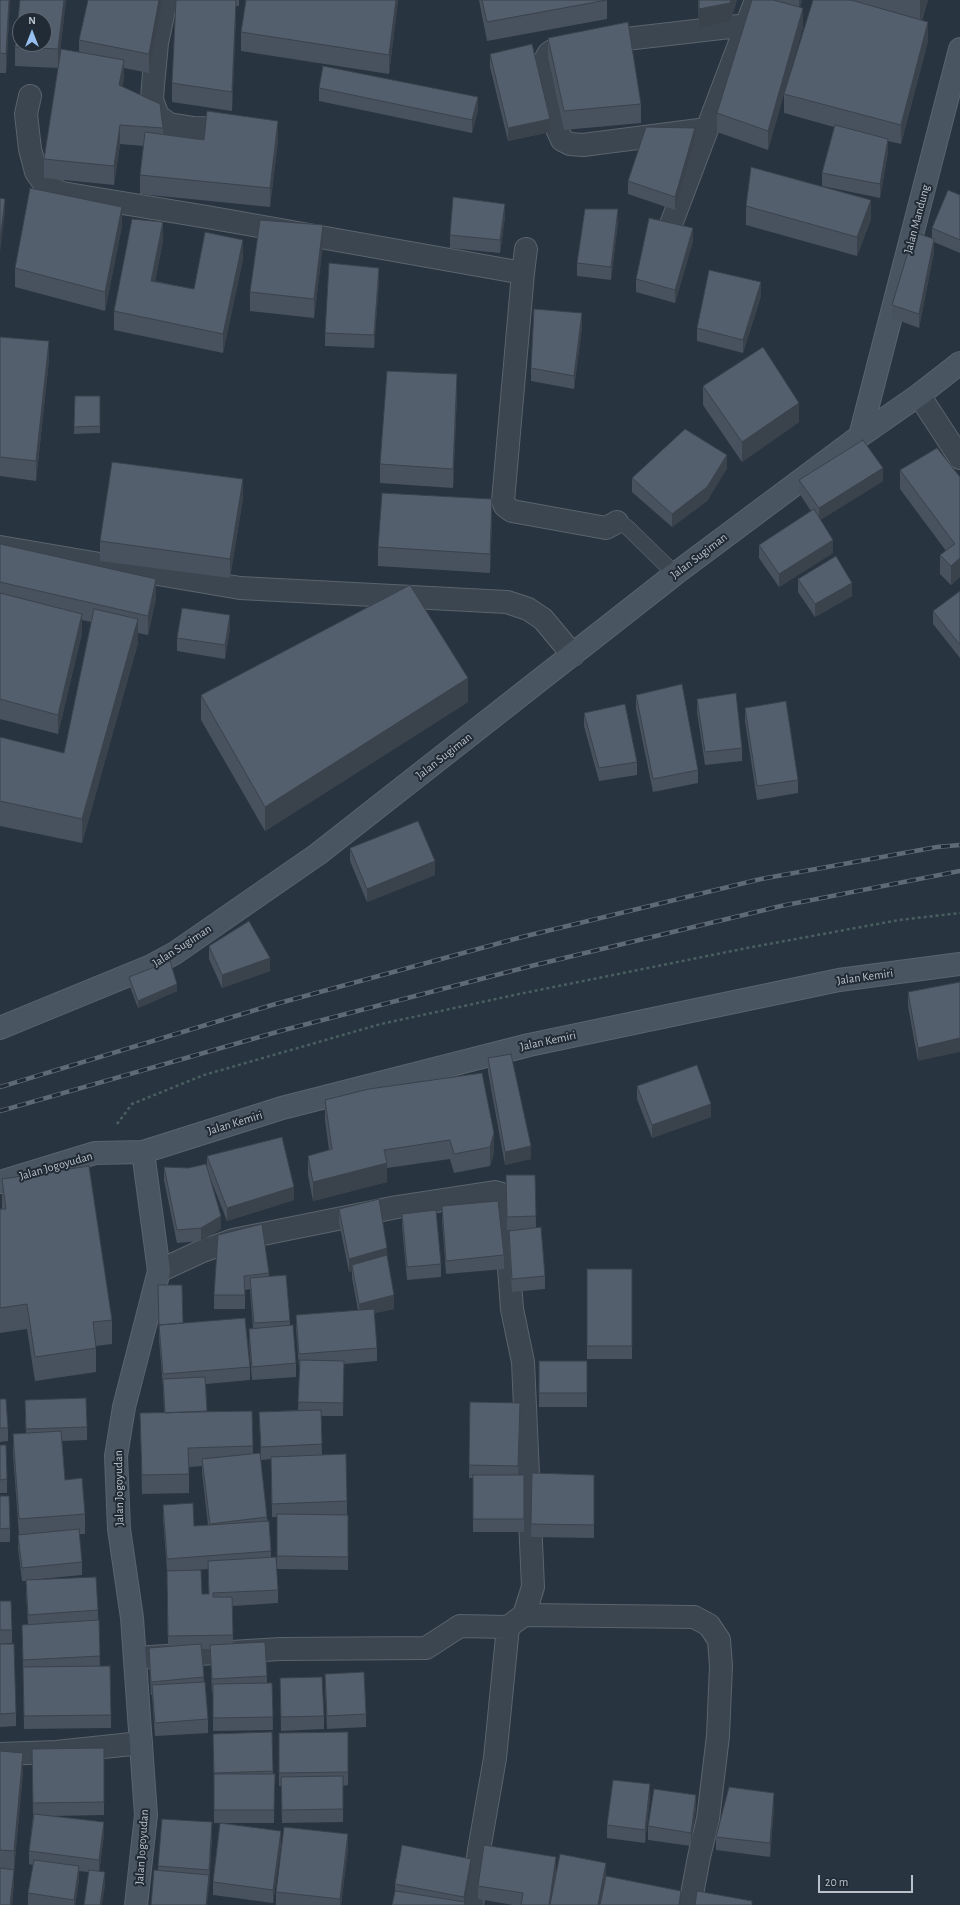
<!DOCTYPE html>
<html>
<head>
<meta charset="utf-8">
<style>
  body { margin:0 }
  #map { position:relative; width:960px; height:1905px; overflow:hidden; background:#283440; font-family:"Alegreya Sans",sans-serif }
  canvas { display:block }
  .north { position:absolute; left:12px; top:12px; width:40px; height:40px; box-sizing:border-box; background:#212b35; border:1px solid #5e6771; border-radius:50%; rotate:0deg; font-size:11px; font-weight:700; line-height:16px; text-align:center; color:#b9c1ca }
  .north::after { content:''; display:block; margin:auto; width:14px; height:18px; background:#97c0f1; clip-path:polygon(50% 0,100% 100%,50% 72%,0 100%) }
  .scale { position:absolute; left:818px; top:1875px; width:95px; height:18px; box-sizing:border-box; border:2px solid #b9c1ca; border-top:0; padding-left:5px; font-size:12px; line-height:14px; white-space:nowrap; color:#b9c1ca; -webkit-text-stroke:3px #212b35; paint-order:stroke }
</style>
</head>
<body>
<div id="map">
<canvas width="960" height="1905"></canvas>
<div class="north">N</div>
<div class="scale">20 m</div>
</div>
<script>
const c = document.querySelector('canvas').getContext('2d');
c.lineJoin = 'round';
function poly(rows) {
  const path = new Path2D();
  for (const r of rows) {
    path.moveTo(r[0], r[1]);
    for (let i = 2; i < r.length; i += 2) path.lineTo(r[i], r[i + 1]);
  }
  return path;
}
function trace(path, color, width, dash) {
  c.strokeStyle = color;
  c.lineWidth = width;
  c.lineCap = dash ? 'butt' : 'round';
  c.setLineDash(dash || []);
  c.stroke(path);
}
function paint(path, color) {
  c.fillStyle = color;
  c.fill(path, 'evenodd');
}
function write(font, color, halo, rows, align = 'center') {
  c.font = font + ' "Alegreya Sans",sans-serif';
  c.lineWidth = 4;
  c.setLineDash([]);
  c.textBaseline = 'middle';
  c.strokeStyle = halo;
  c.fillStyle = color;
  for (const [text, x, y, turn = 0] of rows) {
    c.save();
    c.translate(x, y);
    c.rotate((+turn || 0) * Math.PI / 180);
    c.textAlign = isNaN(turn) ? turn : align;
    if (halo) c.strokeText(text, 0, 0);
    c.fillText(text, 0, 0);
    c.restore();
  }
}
const lane = poly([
  [617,522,627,527,675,574]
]);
const street = poly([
  [166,0,157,43,153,85,152,100,158,116,169,124,194,128,236,129],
  [30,96,26,114,30,149,36,172,45,185,62,193,213,218,523,273,526,249],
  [707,129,583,145,570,144,562,140,557,129,544,71,545,60,549,53,554,50,574,45,747,25],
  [670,227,756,0],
  [523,273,503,501,505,506,512,511,606,528,617,522],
  [919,395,960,458],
  [0,547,240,588,507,602,528,609,543,619,573,655],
  [524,1615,694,1617,709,1625,719,1640,721,1666,718,1736,708,1819,699,1857,690,1905],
  [135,1658,280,1649,426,1648,460,1626,508,1627,524,1615,533,1587,523,1362,512,1309,504,1200,502,1194,495,1192,397,1207,233,1240,200,1252,159,1271],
  [0,1754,56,1752,141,1743],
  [472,1905,479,1850,495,1758,508,1627]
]);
const secondary = poly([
  [860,436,960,49],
  [0,1028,151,966,175,953,318,854,675,574,860,436,919,395,960,363],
  [0,1182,95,1153,143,1152,282,1108,529,1045,839,980,960,964],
  [136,1905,146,1815,132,1618,119,1529,116,1456,124,1407,159,1271,143,1152]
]);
trace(lane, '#5a646d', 16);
trace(street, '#5a646d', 24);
trace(secondary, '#5a646d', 24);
trace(poly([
  [117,1124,132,1104,204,1075,381,1024,519,994,747,948,899,920,960,913]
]), '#4a5f60', 2.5, [3, 3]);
trace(lane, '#3c4650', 15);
trace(street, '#3c4650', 22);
trace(secondary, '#4a5562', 22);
const rail = poly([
  [0,1087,272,1005,522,937,761,879,937,847,960,845],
  [0,1111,284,1030,531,966,781,906,960,871]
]);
trace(rail, '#5e6a76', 4.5);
trace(rail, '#212b35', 3, [9]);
paint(poly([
  [0,0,10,0,6,73,0,73],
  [20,0,66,0,58,68,15,66,15,47],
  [163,0,149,73,124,68,124,79,122,87,163,128,163,134,204,140,278,140,270,207,140,194,140,175,144,146,120,144,114,185,44,178,44,159,79,52,79,40],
  [176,0,239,0,239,6,236,6,236,17,232,111,172,102,172,83],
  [246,0,398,0,389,74,241,51,241,32],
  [479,0,607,0,607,19,487,41],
  [698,0,737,0,730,22,699,28],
  [752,0,802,0,800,7,803,27,768,150,717,132,717,113],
  [813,0,928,0,922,20,928,41,901,144,888,141,888,152,880,198,822,186,822,173,834,127,784,113,784,94],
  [548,38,641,104,641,123,564,130,548,57],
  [490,54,550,132,508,141,490,67],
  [319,88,478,110,472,133,319,101],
  [695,141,675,210,628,194,628,181],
  [960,195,960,253,934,242,934,252,919,328,892,318,892,305,932,238,932,228],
  [746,206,871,219,857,256,746,225],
  [505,217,500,253,450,248,450,235],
  [618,222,611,280,577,276,577,263],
  [122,226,105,311,15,287,15,268],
  [163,241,155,281,194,289,243,259,223,353,114,330,114,311],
  [693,241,675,303,636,292,636,279],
  [323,244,314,318,250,311,250,292],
  [379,281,374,348,325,346,325,333],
  [761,296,743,353,697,341,697,328],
  [582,327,574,389,531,381,531,368],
  [0,337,49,360,36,481,0,476],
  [703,386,799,422,742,462,703,405],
  [457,394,453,488,380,483,380,464],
  [75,396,100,396,100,433,74,434],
  [727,468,707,501,672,527,632,492,632,478],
  [900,470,960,477,960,577,951,585,940,574,940,555,946,551,900,489],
  [799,480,883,481,820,520,833,553,779,587,759,558,759,545,811,511,799,493],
  [243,498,230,578,100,561,100,541],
  [492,518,490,573,378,566,378,547],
  [0,544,156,598,148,635,138,633,138,643,82,843,0,826,0,737,64,753,91,622,82,620,82,633,58,734,0,719],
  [798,579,852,596,815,617,798,592],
  [960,591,960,658,933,624,933,611],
  [230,628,225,659,177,651,177,638],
  [201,695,468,702,265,831,201,720],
  [636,695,698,770,698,783,653,792,636,709],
  [697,699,742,748,742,761,705,765,697,712],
  [745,708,798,780,798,793,757,800,745,721],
  [584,713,637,762,637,775,599,781,584,726],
  [350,848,435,875,367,902,350,861],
  [209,946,270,971,222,988,209,959],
  [129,977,177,991,138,1008,129,984],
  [960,982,918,1061,908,1006,908,992],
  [488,1058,531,1159,505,1165,488,1072],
  [482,1073,494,1152,490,1166,454,1173,450,1159,387,1168,387,1182,313,1201,308,1175,308,1156,329,1150,325,1120,325,1100],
  [637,1086,711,1117,652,1138,637,1099],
  [207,1156,294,1200,227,1221,209,1175,221,1229,201,1241,177,1243,164,1180,164,1167,188,1168,207,1167],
  [506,1175,535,1175,536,1228,545,1276,545,1289,512,1292,509,1244,509,1231,522,1230,507,1230],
  [2,1179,112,1320,112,1344,96,1346,96,1372,35,1381,27,1329,0,1333,0,1209,2,1209],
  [442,1206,504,1255,504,1269,446,1274,442,1220],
  [339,1209,387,1258,394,1309,374,1313,377,1348,377,1361,344,1364,343,1416,321,1416,322,1455,347,1501,347,1515,348,1515,348,1570,277,1569,277,1517,272,1517,271,1459,261,1460,259,1412,298,1410,300,1367,299,1367,296,1329,296,1315,358,1310,352,1278,352,1271,349,1272,339,1222],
  [402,1214,441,1264,441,1277,407,1280,402,1227],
  [218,1235,269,1273,269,1276,290,1321,290,1325,296,1363,296,1377,252,1380,249,1342,249,1329,253,1328,250,1289,245,1290,245,1309,214,1309,214,1295],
  [587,1269,632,1269,632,1359,587,1359],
  [158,1285,183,1323,250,1367,250,1380,206,1384,207,1412,252,1411,253,1454,267,1517,271,1551,271,1557,278,1590,278,1603,233,1606,233,1644,267,1676,267,1683,272,1683,273,1730,213,1731,213,1693,212,1693,210,1649,202,1649,204,1682,208,1719,208,1733,155,1736,152,1695,151,1695,149,1661,149,1648,168,1646,167,1585,167,1571,163,1518,163,1505,194,1526,208,1525,202,1472,202,1466,189,1467,189,1493,142,1494,140,1413,164,1413,163,1387,159,1339],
  [208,1569,209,1594,202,1594,182,1571],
  [539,1361,587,1361,587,1407,539,1407],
  [0,1399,8,1428,8,1441,0,1442],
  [25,1400,87,1427,87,1440,62,1441,65,1480,85,1514,85,1534,79,1534,82,1562,82,1575,30,1580,98,1610,100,1666,111,1715,111,1728,24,1729,23,1673,22,1625,28,1624,26,1594,26,1581,22,1581,18,1548,19,1535,13,1454,13,1434,26,1433],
  [470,1402,520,1417,518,1475,524,1475,524,1532,473,1532,473,1478,469,1478],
  [0,1445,7,1479,7,1493,0,1493],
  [532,1473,594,1475,594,1538,531,1537],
  [0,1496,10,1528,10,1542,0,1542],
  [0,1601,12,1630,12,1643,0,1644],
  [0,1644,16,1713,16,1726,0,1727],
  [325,1674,366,1714,366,1727,327,1729,325,1687],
  [280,1678,324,1716,324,1729,281,1731],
  [272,1732,273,1774,275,1774,274,1823,221,1823,281,1844,273,1903,213,1895,213,1882,220,1823,214,1823,214,1782,213,1734],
  [348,1732,348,1785,343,1786,343,1822,282,1823,281,1786,279,1786,279,1733],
  [104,1748,104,1815,52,1816,104,1835,99,1872,105,1886,89,1872,79,1871,79,1880,75,1905,28,1905,28,1893,33,1865,29,1864,29,1851,33,1816,32,1749],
  [0,1751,23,1772,14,1870,14,1883,12,1905,0,1905],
  [650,1797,645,1843,607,1838,607,1825],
  [774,1806,770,1857,716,1850,716,1837],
  [696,1808,691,1846,648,1840,648,1826],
  [212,1835,209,1888,158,1871,158,1866],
  [348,1848,341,1905,276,1905,276,1892],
  [556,1870,606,1876,602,1895,681,1891,681,1905,513,1905,478,1899,478,1886],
  [471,1872,465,1905,395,1891,395,1884]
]), '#47525e');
paint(poly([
  [9,0,10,0,6,73,6,54],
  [64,0,66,0,58,68,58,49],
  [159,0,163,0,149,73,149,54],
  [236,0,236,17,232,111,232,92],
  [396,0,398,0,389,74,389,55],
  [731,0,737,0,730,22,699,28,699,9],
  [799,0,802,0,799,11],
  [920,0,928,0,920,23],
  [803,8,803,27,768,150,768,131],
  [928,22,928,41,901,144,901,125],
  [124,60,124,79,119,104,119,85],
  [478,97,478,110,472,133,472,120],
  [550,119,550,132,508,141,508,128],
  [278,121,278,140,270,207,270,188],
  [120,125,120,144,114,185,114,166],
  [695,128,695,141,675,210,675,197],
  [888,139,888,152,880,198,880,184],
  [5,199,5,212,0,253,0,240],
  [871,200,871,219,857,256,857,237],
  [505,204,505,217,500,253,500,240],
  [122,207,122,226,105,311,105,292],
  [618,209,618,222,611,280,611,267],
  [163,222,163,241,151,300,151,281],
  [323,225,323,244,314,318,314,299],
  [693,228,693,241,675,303,675,290],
  [934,239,934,252,919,328,919,314],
  [243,240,243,259,223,353,223,334],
  [379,268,379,281,374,348,374,335],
  [761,282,761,296,743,353,743,340],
  [582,313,582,327,574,389,574,376],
  [49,341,49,360,36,481,36,461],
  [457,374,457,394,453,488,453,469],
  [799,403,799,422,742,462,742,442],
  [727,455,727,468,707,501,672,527,672,514],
  [883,468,883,481,819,521,819,508],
  [243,479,243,498,230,578,230,559],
  [492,499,492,518,490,573,490,554],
  [833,540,833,553,779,587,779,574],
  [960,558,960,577,951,585,951,566],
  [156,579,156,598,148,635,148,616],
  [852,583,852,596,815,617,815,604],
  [82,614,82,633,58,734,58,715],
  [230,615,230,628,225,659,225,645],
  [138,619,138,643,82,843,82,819],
  [468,678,468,702,265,831,265,807],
  [435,861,435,875,367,902,367,889],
  [270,958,270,971,222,988,222,975],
  [177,984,177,991,138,1008,138,1001],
  [960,1038,960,1052,918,1061,918,1048],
  [711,1104,711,1117,652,1138,652,1125],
  [494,1133,494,1152,490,1166,490,1147],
  [531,1146,531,1159,505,1165,505,1152],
  [387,1163,387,1182,313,1201,313,1182],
  [294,1187,294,1200,227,1221,227,1208],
  [221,1216,221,1229,201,1241,201,1228],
  [387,1248,387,1261,352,1265,352,1271,349,1272,349,1259],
  [394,1295,394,1309,359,1317,359,1304],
  [23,1753,23,1772,14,1870,14,1851],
  [650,1784,650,1797,645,1843,645,1830],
  [774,1793,774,1806,770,1857,770,1843],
  [696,1795,696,1808,691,1846,691,1833],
  [104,1822,104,1835,99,1873,99,1860],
  [212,1822,212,1835,209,1883,209,1870],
  [281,1831,281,1844,273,1903,273,1890],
  [348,1834,348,1848,341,1905,340,1905,340,1899],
  [556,1857,556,1870,551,1905,549,1905],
  [471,1859,471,1872,465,1905,464,1905,464,1897],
  [606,1863,606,1876,600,1905,598,1905],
  [79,1866,79,1880,75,1905,74,1905,74,1900],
  [14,1870,14,1883,12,1905,10,1905],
  [105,1872,105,1886,102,1905,100,1905],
  [209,1875,209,1888,207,1905,206,1905],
  [681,1891,681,1905,679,1905]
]), '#3a424c');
const building = poly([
  [0,0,9,0,6,54,0,53,0,0],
  [20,0,64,0,58,49,15,47,20,0],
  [20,20,44,20,44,44,20,44,20,20],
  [88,0,159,0,149,54,79,40,88,0],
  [176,0,236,0,232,92,172,83,176,0],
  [246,0,396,0,389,55,241,32,246,0],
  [482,0,607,0,487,22,482,0],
  [699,0,731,0,730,3,699,9,699,0],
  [752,0,773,0,803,8,768,131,717,113,752,0],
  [813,0,851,0,928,22,901,125,784,94,813,0],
  [628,22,641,104,564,111,548,38,628,22],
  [532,44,550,119,508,128,490,54,532,44],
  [61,49,124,60,119,85,160,104,163,128,120,125,114,166,44,159,61,49],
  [323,66,478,97,472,120,319,88,323,66],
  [207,111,278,121,270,188,140,175,145,132,204,140,207,111],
  [835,125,888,139,880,184,822,173,835,125],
  [646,127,695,128,675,197,628,181,646,127],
  [751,167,871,200,857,237,746,206,751,167],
  [30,188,122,207,105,292,15,268,30,188],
  [948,190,960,195,960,240,932,228,948,190],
  [453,197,505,204,500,240,450,235,453,197],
  [0,198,5,199,0,240,0,198],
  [585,209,618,209,611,267,577,263,585,209],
  [649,218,693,228,675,290,636,279,649,218],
  [132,219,163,222,151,281,194,289,205,232,243,240,223,334,114,311,132,219],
  [260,220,323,225,314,299,250,292,260,220],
  [914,232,934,239,919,314,892,305,914,232],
  [329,263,379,268,374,335,325,333,329,263],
  [709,270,761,282,743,340,697,328,709,270],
  [534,309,582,313,574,376,531,368,534,309],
  [0,337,49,341,36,461,0,457,0,337],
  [763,347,799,403,742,442,703,386,763,347],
  [387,371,457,374,453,469,380,464,387,371],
  [75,396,100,396,100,426,74,427,75,396],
  [685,429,727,455,707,487,672,514,632,478,685,429],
  [863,440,883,468,819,508,799,480,863,440],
  [937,448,960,477,960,558,951,566,940,555,955,544,900,470,937,448],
  [112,462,243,479,230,559,100,541,112,462],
  [382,493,492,499,490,554,378,547,382,493],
  [814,509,833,540,779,574,759,545,814,509],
  [0,544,156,579,148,616,0,582,0,544],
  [836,556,852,583,815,604,798,579,836,556],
  [410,585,468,678,265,807,201,695,410,585],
  [960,591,960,645,933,611,960,591],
  [0,593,82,614,58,715,0,699,0,593],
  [182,608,230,615,225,645,177,638,182,608],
  [94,609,138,619,82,819,0,801,0,737,64,753,94,609],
  [682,684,698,770,653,779,636,695,682,684],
  [736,693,742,748,705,752,697,699,736,693],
  [786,701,798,780,757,786,745,708,786,701],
  [625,704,637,762,599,768,584,713,625,704],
  [418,821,435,861,367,889,350,848,418,821],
  [249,921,270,958,222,975,209,946,249,921],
  [170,961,177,984,138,1001,129,977,170,961],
  [960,982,960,1038,918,1048,908,992,960,982],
  [511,1054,531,1146,505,1152,488,1058,511,1054],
  [697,1065,711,1104,652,1125,637,1086,697,1065],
  [482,1073,494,1133,490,1147,454,1154,450,1140,384,1150,387,1163,313,1182,308,1156,332,1149,325,1100,369,1089,482,1073],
  [282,1137,294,1187,227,1208,207,1156,282,1137],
  [206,1164,221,1216,201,1228,177,1230,164,1167,188,1168,206,1164],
  [89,1166,112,1320,93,1322,96,1348,35,1357,27,1304,0,1308,0,1209,6,1209,2,1179,89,1166],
  [506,1175,535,1175,536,1216,507,1217,506,1175],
  [379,1199,387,1248,349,1259,339,1209,379,1199],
  [498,1201,504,1255,446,1261,442,1206,498,1201],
  [436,1210,441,1264,407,1267,402,1214,436,1210],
  [262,1224,269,1273,244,1276,245,1295,214,1295,218,1235,262,1224],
  [541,1227,545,1276,512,1279,509,1231,541,1227],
  [387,1255,394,1295,359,1304,352,1265,387,1255],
  [587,1269,632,1269,632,1346,587,1346,587,1269],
  [286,1275,290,1321,254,1323,250,1278,286,1275],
  [158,1285,182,1285,183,1323,159,1325,159,1327,158,1285],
  [374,1309,377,1348,299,1354,296,1315,374,1309],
  [245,1318,250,1367,163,1374,159,1325,245,1318],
  [293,1325,296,1363,252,1367,249,1329,293,1325],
  [300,1360,344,1361,343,1403,298,1402,300,1360],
  [539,1361,587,1361,587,1393,539,1393,539,1361],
  [205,1377,207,1411,165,1413,163,1379,205,1377],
  [86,1398,87,1427,26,1429,25,1400,86,1398],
  [0,1399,6,1399,8,1428,0,1428,0,1399],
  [470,1402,520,1403,518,1466,469,1465,470,1402],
  [321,1410,322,1444,261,1447,259,1412,321,1410],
  [252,1411,253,1446,188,1448,189,1474,142,1475,140,1413,252,1411],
  [61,1431,65,1480,82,1478,85,1514,19,1519,13,1434,61,1431],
  [0,1445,6,1445,7,1479,0,1480,0,1445],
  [260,1453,267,1517,210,1524,202,1459,260,1453],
  [346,1454,347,1501,272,1504,271,1457,346,1454],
  [532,1473,594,1475,594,1525,531,1524,532,1473],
  [473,1475,524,1475,524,1519,473,1519,473,1475],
  [0,1496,9,1496,10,1528,0,1529,0,1496],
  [193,1503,194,1526,269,1521,271,1551,167,1559,163,1505,193,1503],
  [277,1514,348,1515,348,1557,277,1556,277,1514],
  [79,1529,82,1562,22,1568,18,1535,79,1529],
  [276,1557,278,1590,213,1593,213,1597,232,1597,233,1635,168,1636,167,1571,201,1570,202,1594,209,1594,208,1561,276,1557],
  [96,1577,98,1610,28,1615,26,1580,96,1577],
  [0,1601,11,1601,12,1630,0,1630,0,1601],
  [99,1620,100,1656,23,1660,22,1625,99,1620],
  [265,1642,267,1676,212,1679,210,1645,265,1642],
  [0,1644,14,1644,16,1713,0,1714,0,1644],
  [201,1644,204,1677,151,1682,149,1648,201,1644],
  [110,1666,111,1715,24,1716,23,1667,110,1666],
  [364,1672,366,1714,327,1716,325,1674,364,1672],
  [322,1677,324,1716,281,1717,280,1678,322,1677],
  [205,1682,208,1719,155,1723,152,1685,205,1682],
  [272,1683,273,1717,213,1718,213,1684,272,1683],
  [272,1732,273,1771,214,1773,213,1734,272,1732],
  [348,1732,348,1772,279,1773,279,1733,348,1732],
  [104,1748,104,1802,33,1803,32,1749,104,1748],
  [0,1751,23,1753,14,1851,0,1850,0,1751],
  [214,1774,275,1774,274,1810,214,1810,214,1774],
  [343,1776,343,1809,282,1810,281,1777,343,1776],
  [613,1780,650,1784,645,1830,607,1825,613,1780],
  [729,1787,774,1793,770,1843,716,1837,729,1787],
  [654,1789,696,1795,691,1833,648,1826,654,1789],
  [34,1814,104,1822,99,1860,29,1851,34,1814],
  [162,1819,212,1822,209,1870,158,1866,162,1819],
  [220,1823,281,1831,273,1890,213,1882,220,1823],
  [284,1827,348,1834,340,1899,276,1892,284,1827],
  [402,1845,471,1859,464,1897,395,1884,402,1845],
  [484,1845,556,1857,549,1905,521,1905,523,1893,478,1886,484,1845],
  [560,1854,606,1863,598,1905,550,1905,560,1854],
  [34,1860,79,1866,74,1900,28,1893,34,1860],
  [0,1868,14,1870,10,1905,0,1905,0,1868],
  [89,1870,105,1872,100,1905,84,1905,89,1870],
  [154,1870,209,1875,206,1905,151,1905,154,1870],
  [606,1876,681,1891,679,1905,600,1905,606,1876],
  [395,1891,465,1902,464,1905,392,1905,395,1891],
  [697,1891,752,1901,752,1905,695,1905,697,1891]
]);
paint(building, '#535f6d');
trace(building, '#3a424c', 1);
write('12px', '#b9c1ca', '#212b35', [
  ["Jalan Mandung",917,219,-75],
  ["Jalan Sugiman",699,556,-37],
  ["Jalan Sugiman",444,756,-38],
  ["Jalan Sugiman",182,946,-33],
  ["Jalan Kemiri",865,977,-8],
  ["Jalan Kemiri",548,1041,-12],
  ["Jalan Kemiri",235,1123,-17],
  ["Jalan Jogoyudan",56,1166,-16],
  ["Jalan Jogoyudan",119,1488,-91],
  ["Jalan Jogoyudan",142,1847,-86]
]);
</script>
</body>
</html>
